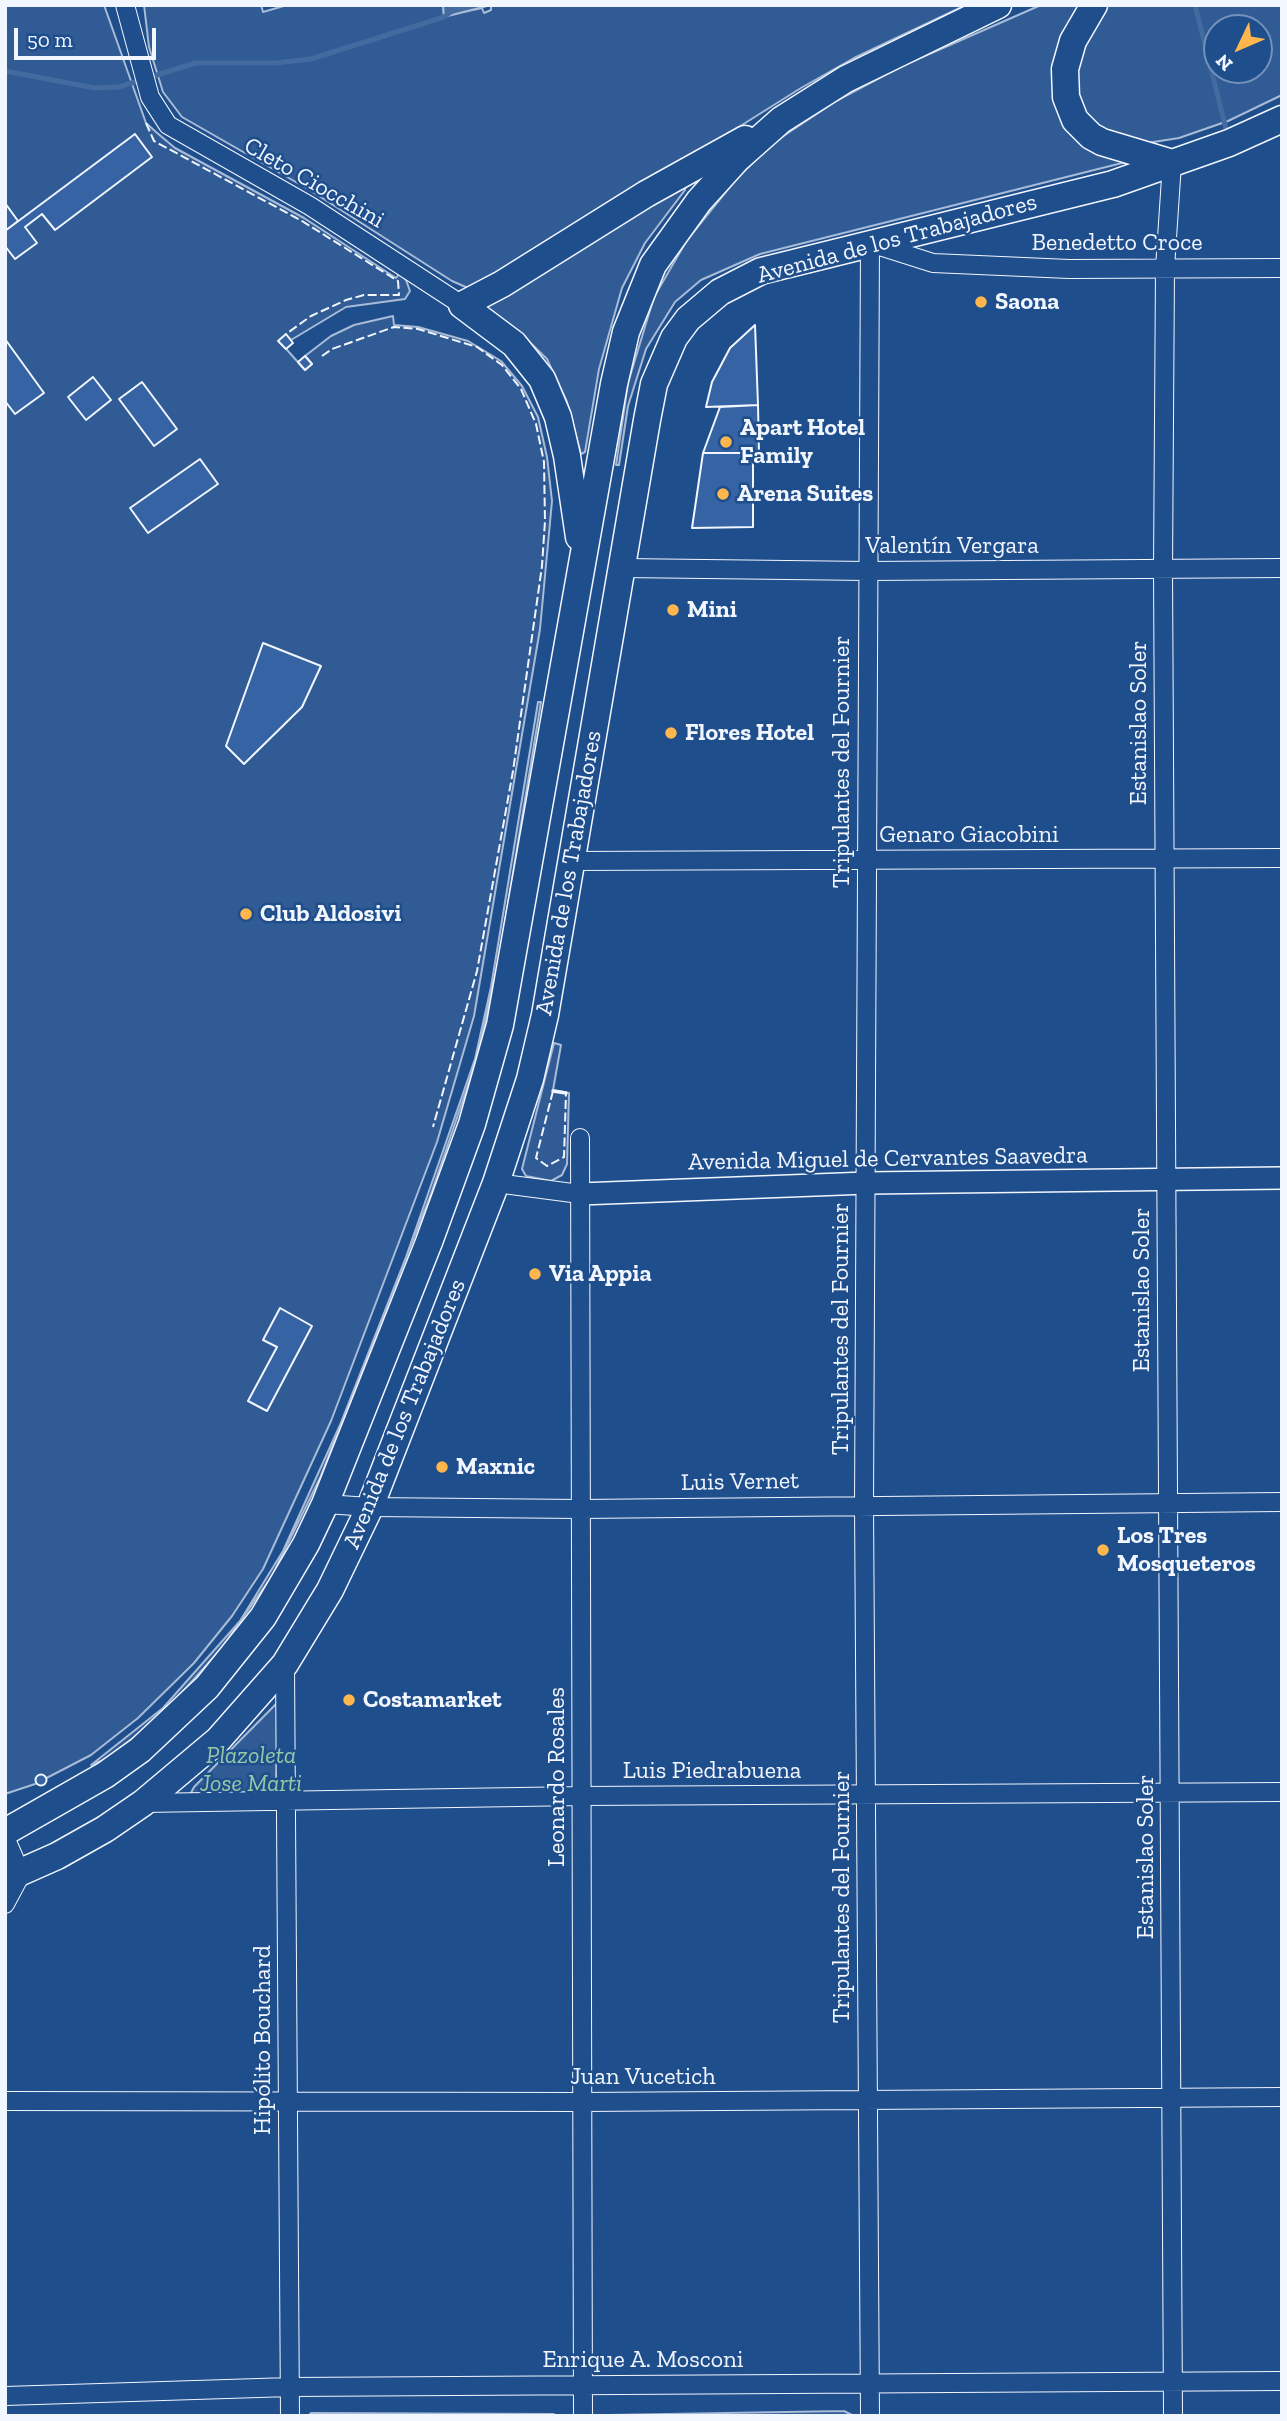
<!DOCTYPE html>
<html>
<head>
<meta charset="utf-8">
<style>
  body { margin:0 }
  #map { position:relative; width:1287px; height:2421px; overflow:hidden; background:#1f4e8c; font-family:"Zilla Slab",serif }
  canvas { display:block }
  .frame { position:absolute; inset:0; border:7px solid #f2f6ff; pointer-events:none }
  .north { position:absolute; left:1203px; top:14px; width:70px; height:70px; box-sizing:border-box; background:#1f4e8c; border:2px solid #7391ba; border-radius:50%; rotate:226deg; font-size:19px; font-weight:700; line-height:28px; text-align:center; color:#f2f6ff }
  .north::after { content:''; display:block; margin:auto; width:24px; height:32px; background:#ffb74d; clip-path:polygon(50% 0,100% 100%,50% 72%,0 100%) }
  .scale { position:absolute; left:14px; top:28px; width:142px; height:32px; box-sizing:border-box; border:4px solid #f2f6ff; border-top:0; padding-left:9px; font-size:21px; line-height:24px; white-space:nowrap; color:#f2f6ff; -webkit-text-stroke:5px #1f4e8c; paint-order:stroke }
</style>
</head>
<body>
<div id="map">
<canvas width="1287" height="2421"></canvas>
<div class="frame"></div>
<div class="north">N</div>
<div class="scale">50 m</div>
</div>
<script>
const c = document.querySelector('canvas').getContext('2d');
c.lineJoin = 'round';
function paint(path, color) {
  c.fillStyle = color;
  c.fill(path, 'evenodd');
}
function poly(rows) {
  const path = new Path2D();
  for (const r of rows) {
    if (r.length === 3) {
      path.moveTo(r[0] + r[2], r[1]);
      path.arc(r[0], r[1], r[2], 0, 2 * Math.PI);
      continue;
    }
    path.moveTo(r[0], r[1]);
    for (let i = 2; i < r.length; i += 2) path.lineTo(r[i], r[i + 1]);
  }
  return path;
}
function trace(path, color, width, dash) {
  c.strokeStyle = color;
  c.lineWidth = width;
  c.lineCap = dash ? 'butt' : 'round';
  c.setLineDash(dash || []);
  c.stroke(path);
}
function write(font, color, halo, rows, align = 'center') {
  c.font = font + ' "Zilla Slab",serif';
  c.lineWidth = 5;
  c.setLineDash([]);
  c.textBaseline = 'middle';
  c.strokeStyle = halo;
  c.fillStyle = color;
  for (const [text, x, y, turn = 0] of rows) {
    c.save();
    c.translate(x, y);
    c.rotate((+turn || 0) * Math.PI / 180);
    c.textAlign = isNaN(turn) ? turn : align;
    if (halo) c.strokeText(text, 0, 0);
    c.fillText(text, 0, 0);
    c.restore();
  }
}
const green = poly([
  [5,5,104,5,146,123,156,132,175,148,304,218,396,278,400,273,406,280,410,291,405,299,346,307,291,340,286,335,279,341,305,370,312,364,305,356,331,336,354,325,393,316,394,325,418,327,468,341,501,361,522,386,538,417,547,457,552,501,540,629,474,1016,437,1142,331,1421,263,1569,232,1616,194,1663,138,1718,91,1755,35,1784,5,1794,5,5],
  [144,5,261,5,263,12,287,5,443,5,444,16,482,8,484,13,491,10,491,5,966,5,854,58,801,88,568,234,468,288,452,281,308,189,182,117,163,92,149,47,144,5],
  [1041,5,1084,5,1057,101,1138,159,760,254,701,280,675,302,646,349,628,406,619,465,616,465,628,383,654,297,687,240,737,178,776,141,836,101,902,66,1041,5],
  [1102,5,1282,5,1282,95,1228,121,1179,138,1147,143,1096,133,1072,98,1089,21,1102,5],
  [1217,28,1259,28,1259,70,1217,70,1217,28],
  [686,184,685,190,645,243,622,288,599,369,585,452,581,454,567,402,547,359,516,329,480,303,686,184],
  [538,702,541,702,499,959,476,1062,431,1194,320,1478,272,1576,221,1649,185,1689,146,1728,106,1759,91,1765,163,1708,240,1621,283,1551,340,1425,406,1257,475,1059,491,987,538,702],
  [554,1043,561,1045,553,1090,569,1093,567,1164,562,1175,551,1181,526,1176,522,1169,554,1043],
  [278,1702,276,1795,189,1797,194,1787,278,1702],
  [844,2411,854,2416,605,2416,608,2415,844,2411],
  [311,2413,553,2414,558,2416,308,2416,311,2413]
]);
paint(green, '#305b95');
trace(green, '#a8bbd7', 2);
const water = poly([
  [443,5,491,5,444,17,443,5]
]);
paint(water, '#446ba0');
trace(water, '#a8bbd7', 2);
trace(poly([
  [1195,5,1228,137],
  [5,71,95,88,119,87,195,63,276,63,311,59,444,17,460,5]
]), '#446ba0', 5);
const building = poly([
  [135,134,152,157,55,230,42,214,25,227,37,243,15,259,5,246,5,231,135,134],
  [5,203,18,221,5,231,5,203],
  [755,325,758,405,706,407,712,382,730,348,755,325],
  [286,334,293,343,286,349,278,341,286,334],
  [5,339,44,393,15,414,5,401,5,339],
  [305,356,312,364,305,370,298,362,305,356],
  [93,377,111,400,86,420,68,397,93,377],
  [142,382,177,429,154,446,119,399,142,382],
  [758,405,759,453,703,453,720,407,758,405],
  [703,453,753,453,753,527,692,528,703,453],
  [200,459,218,484,148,533,130,508,200,459],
  [263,643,321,666,302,707,244,764,226,746,263,643],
  [280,1308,312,1326,267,1411,248,1401,277,1347,263,1340,280,1308],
  [41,1780,5.5]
]);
paint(building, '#3563a3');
trace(building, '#f2f6ff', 2);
const minor = poly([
  [125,5,150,97,168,125,310,206,462,305],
  [1172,163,1165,268,1163,570,1173,2416],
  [623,568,868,571,1282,568],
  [572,861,1282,858],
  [580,1138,583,2416],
  [496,1183,580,1194],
  [325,1504,370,1507,580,1509,1282,1502],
  [285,1664,290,2416],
  [143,1803,581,1796,1282,1792],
  [5,1837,21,1874,5,1904],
  [5,2101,582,2102,1282,2097],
  [5,2396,290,2387,1282,2381],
  [870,2416,864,1504,870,243,933,263,1069,269,1282,268]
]);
const tertiary = poly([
  [580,1194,867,1183,1282,1178]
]);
const primary = poly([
  [1094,5,1073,41,1065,69,1066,97,1075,120,1091,136,1102,142,1172,163],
  [579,537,567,456,558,417,542,379,514,344,462,305,502,284,646,194,745,139],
  [5,1832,105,1775,140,1750,207,1687,263,1617,306,1544,325,1504,429,1242,472,1124,500,1025,614,384,626,332,653,265,699,201,737,159,781,120,846,79,998,5],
  [5,1879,57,1856,105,1829,143,1803,218,1740,285,1664,330,1590,370,1507,496,1183,530,1079,545,1015,647,420,654,384,674,338,688,319,720,292,761,271,1113,184,1229,143,1282,119]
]);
trace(minor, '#f2f6ff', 20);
trace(tertiary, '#f2f6ff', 24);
trace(primary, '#f2f6ff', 29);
trace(minor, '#1f4e8c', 18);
trace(tertiary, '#1f4e8c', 21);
trace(primary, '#1f4e8c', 26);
trace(poly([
  [146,123,154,141,302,221,398,281,399,295,364,295,346,300,311,316,286,334],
  [322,356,332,349,394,327,418,329,477,347,502,365,521,389,536,424,544,462,545,521,542,566,513,771,477,971,433,1127],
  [553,1091,536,1158,547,1166,564,1157,566,1093]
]), '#f2f6ff', 2, [9, 3.5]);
trace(poly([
  [553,1091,566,1093]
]), '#f2f6ff', 3.5);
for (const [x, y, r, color] of [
  [981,302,7,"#ffb74d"],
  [726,442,7,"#ffb74d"],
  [723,494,7,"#ffb74d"],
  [673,610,7,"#ffb74d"],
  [671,733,7,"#ffb74d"],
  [246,914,7,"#ffb74d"],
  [535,1274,7,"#ffb74d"],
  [442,1467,7,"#ffb74d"],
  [1103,1550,7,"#ffb74d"],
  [349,1700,7,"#ffb74d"]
]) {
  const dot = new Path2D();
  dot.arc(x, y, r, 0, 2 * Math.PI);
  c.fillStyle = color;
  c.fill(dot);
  trace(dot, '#1f4e8c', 2.5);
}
write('24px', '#f2f6ff', '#1f4e8c', [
  ["Cleto Ciocchini",314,183,30],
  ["Avenida de los Trabajadores",897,239,-15],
  ["Benedetto Croce",1117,243],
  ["Valentín Vergara",952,546],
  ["Estanislao Soler",1139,723,-90],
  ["Tripulantes del Fournier",842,762,-90],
  ["Genaro Giacobini",969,835],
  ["Avenida de los Trabajadores",569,873,-80],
  ["Avenida Miguel de Cervantes Saavedra",888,1159,-1],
  ["Estanislao Soler",1142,1290,-90],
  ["Tripulantes del Fournier",841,1329,-90],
  ["Avenida de los Trabajadores",405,1414,-68],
  ["Luis Vernet",740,1482,-1],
  ["Luis Piedrabuena",712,1771],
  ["Leonardo Rosales",557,1777,-90],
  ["Estanislao Soler",1146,1857,-90],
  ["Tripulantes del Fournier",842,1897,-90],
  ["Hipólito Bouchard",263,2040,-90],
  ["Juan Vucetich",643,2077],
  ["Enrique A. Mosconi",643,2360]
]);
write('bold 24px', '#f2f6ff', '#1f4e8c', [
  ["Saona",995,302],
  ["Apart Hotel",740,428],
  ["Family",740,456],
  ["Arena Suites",737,494],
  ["Mini",687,610],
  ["Flores Hotel",685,733],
  ["Club Aldosivi",260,914],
  ["Via Appia",549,1274],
  ["Maxnic",456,1467],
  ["Los Tres",1117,1536],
  ["Mosqueteros",1117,1564],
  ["Costamarket",363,1700]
], 'left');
write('italic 24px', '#97c8a6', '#1f4e8c', [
  ["Plazoleta",251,1756],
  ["Jose Marti",251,1784]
]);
</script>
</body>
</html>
